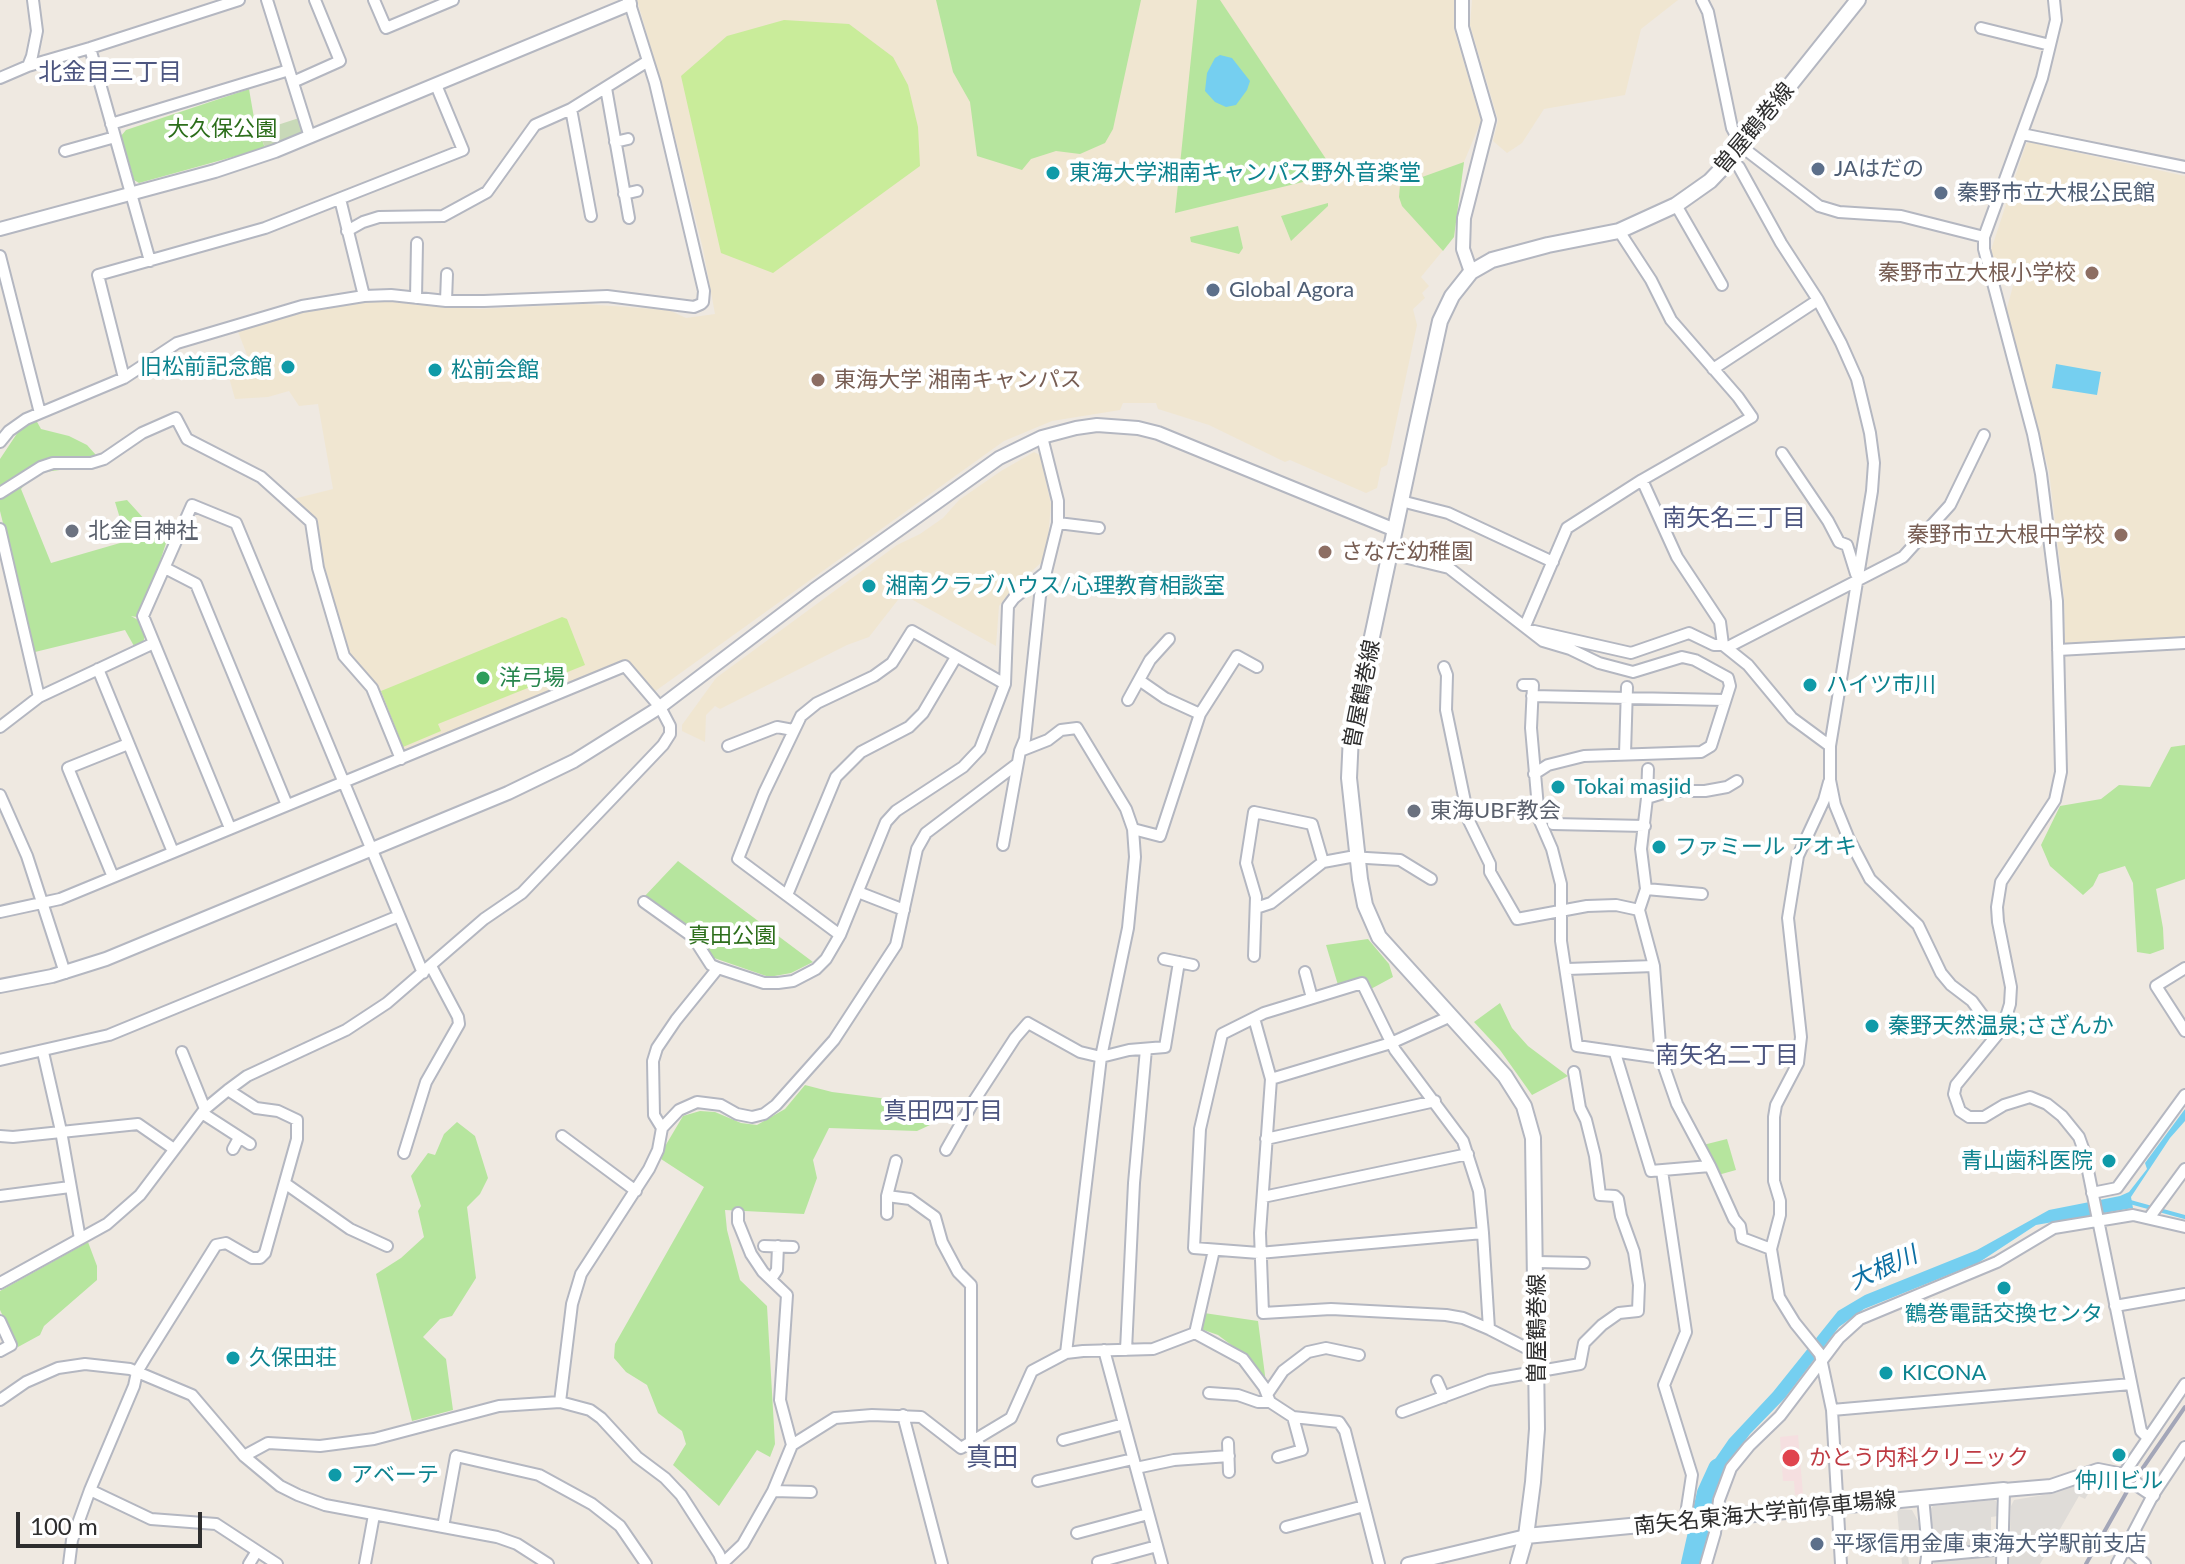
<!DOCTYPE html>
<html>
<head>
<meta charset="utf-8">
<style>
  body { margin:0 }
  #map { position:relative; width:2185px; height:1564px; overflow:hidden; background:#efe9e1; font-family:Lato,sans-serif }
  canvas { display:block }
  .scale { position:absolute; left:16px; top:1512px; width:186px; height:36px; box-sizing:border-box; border:4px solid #2e2e2e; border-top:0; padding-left:10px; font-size:24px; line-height:28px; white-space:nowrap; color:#2e2e2e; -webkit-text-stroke:6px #fff; paint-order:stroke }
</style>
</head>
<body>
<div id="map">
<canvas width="2185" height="1564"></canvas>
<div class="scale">100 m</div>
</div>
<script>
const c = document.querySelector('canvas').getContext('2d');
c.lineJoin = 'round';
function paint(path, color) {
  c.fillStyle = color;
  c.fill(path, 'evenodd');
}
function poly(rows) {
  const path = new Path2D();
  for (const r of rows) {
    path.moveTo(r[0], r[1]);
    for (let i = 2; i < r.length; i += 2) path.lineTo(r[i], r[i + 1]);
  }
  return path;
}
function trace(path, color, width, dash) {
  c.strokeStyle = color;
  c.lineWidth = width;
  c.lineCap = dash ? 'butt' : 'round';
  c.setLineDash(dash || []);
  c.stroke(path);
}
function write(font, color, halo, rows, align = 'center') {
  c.font = font + ' Lato,"Noto Sans JP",sans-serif';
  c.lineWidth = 8;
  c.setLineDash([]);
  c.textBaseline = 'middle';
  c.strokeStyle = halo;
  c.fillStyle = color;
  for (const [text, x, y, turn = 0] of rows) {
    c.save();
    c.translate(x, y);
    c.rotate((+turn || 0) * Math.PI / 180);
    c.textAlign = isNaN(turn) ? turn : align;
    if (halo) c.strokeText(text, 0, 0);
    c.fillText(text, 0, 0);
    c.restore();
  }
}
paint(poly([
  [637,0,1454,0,1454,29,1481,121,1464,162,1454,237,1421,277,1429,286,1422,293,1425,298,1413,309,1417,325,1387,465,1381,468,1377,488,1366,493,1290,460,1285,462,1209,425,1158,409,1156,403,1123,403,1120,410,1052,421,1004,441,654,692,626,660,403,752,376,685,348,653,324,567,317,518,293,499,333,489,318,404,299,406,289,391,268,397,235,399,227,370,249,360,237,329,301,310,368,300,479,309,584,304,669,310,686,318,715,314,703,249,664,93],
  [1472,0,1678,0,1641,29,1625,95,1544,109,1522,143,1507,153,1493,141,1498,120,1470,25],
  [2029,142,2185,176,2185,639,2073,646,2065,644,2064,598,2049,471,2006,312,2014,282,2000,279,1999,267,1994,262,1991,250,2026,144],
  [1034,452,1040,455,1051,504,1048,539,1043,561,1012,589,999,606,996,646,911,599,901,596,869,637,847,645,720,709,715,706,706,715,705,742,682,731,682,725,716,678,897,545,920,534,943,518,959,500,1001,471]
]), '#f0e6d1');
paint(poly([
  [1798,1435,1803,1494,1795,1495,1794,1481,1783,1481,1780,1437]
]), '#f5dfe0');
paint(poly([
  [936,0,1141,0,1113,129,1105,143,1080,154,1056,151,1031,159,1022,170,977,156,970,102,953,72],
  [1197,0,1220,0,1336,174,1175,213],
  [249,89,254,118,265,148,139,183,134,180,121,136,126,130],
  [1464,162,1454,237,1443,251,1402,206,1399,197,1400,185],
  [1328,203,1328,206,1291,241,1281,216],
  [1238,226,1243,248,1239,254,1191,242,1190,237],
  [36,420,41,429,69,436,87,445,104,464,45,472,27,482,21,489,51,563,127,541,115,502,127,500,166,543,142,618,131,616,138,620,145,636,143,643,134,646,125,630,35,652,0,511,0,459,18,432],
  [2185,745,2185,879,2156,889,2163,928,2164,949,2150,954,2137,952,2133,883,2125,866,2099,874,2093,886,2083,895,2050,866,2041,845,2060,806,2101,799,2119,785,2150,787,2171,747],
  [678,861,813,962,791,973,769,977,714,958,693,930,643,898],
  [1368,939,1389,964,1393,977,1369,990,1363,979,1338,985,1326,945],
  [1500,1003,1512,1028,1528,1046,1568,1076,1532,1095,1500,1050,1474,1022],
  [805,1085,832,1092,936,1105,930,1125,917,1131,829,1128,813,1160,817,1178,804,1214,725,1210,727,1230,740,1280,767,1306,775,1444,770,1457,757,1450,719,1506,673,1465,686,1444,682,1431,658,1413,647,1385,626,1372,614,1358,615,1344,704,1187,661,1159,664,1148,683,1116,700,1111,715,1112,741,1123,757,1125,785,1109],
  [457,1122,475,1136,488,1178,480,1194,467,1207,476,1278,452,1316,440,1319,423,1337,446,1359,453,1410,412,1421,376,1274,401,1258,424,1237,418,1211,421,1206,411,1176,428,1153,435,1155,444,1134],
  [1727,1139,1736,1170,1718,1175,1703,1145],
  [88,1242,97,1266,97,1280,44,1326,40,1335,18,1347,0,1310,0,1291],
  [1204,1313,1258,1321,1266,1383,1246,1356,1218,1335,1201,1329]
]), '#b6e59e');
paint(poly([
  [299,118,305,135,265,148,259,131]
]), '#c8d9b8');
paint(poly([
  [784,20,849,24,893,57,908,85,918,127,920,166,773,273,721,253,681,76,727,36],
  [562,617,567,619,585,665,438,724,441,731,403,747,381,691]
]), '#c9ec9a');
paint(poly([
  [2094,1478,2095,1482,2085,1499,2079,1496,2040,1564,2009,1564,2011,1506,2014,1500,2055,1493],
  [1994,1500,1996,1501,1998,1516,1991,1517,1991,1545,1941,1550,1935,1547,1930,1510,1933,1506],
  [1897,1509,1912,1510,1918,1521,1920,1530,1905,1532,1909,1564,1902,1564],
  [1997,1555,1995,1564,1934,1564,1934,1560]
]), '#dfdcd8');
paint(poly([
  [1220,55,1232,58,1250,81,1247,90,1236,105,1226,107,1215,102,1205,91,1207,73,1215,58],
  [2056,364,2101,372,2097,395,2052,388],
  [2185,1109,2185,1121,2170,1138,2131,1197,2133,1208,2036,1225,1978,1263,1864,1309,1839,1327,1785,1398,1750,1434,1724,1469,1714,1493,1711,1493,1704,1501,1701,1524,1703,1537,1698,1564,1686,1564,1700,1489,1709,1468,1729,1439,1773,1392,1838,1311,1865,1295,1977,1250,2049,1210,2120,1196,2129,1192,2147,1169,2145,1163]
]), '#75cff0');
trace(poly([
  [2130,1202,2185,1217]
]), '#75cff0', 4);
trace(poly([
  [1692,1564,1708,1493,1719,1469]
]), '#75cff0', 22);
const minor = poly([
  [267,0,310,137],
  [374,0,386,28,453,0],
  [1702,0,1708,12,1732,128,1742,147,1819,206,1839,212,1901,216,1984,237],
  [2054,0,2056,20,2042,78,1984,237,1984,249,2033,434,2041,474,2057,601,2061,772,2055,800,2001,882,1997,907,1998,922,2011,987,2010,1004,2006,1017,1997,1035,1956,1085,1954,1094,1960,1111,1969,1117,1984,1117,2004,1105,2030,1097,2047,1104,2062,1116,2079,1137,2084,1151,2141,1431,2148,1438],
  [1981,28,2050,45],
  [90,48,150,261],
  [28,66,90,48,239,0],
  [0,78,28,66,32,56,37,31,33,0],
  [293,82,340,61,315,0],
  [606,88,629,218],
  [571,109,591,216],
  [111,124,289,70],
  [2022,134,2185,167],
  [615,142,628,139],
  [65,151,115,137],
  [1731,159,1739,167,1781,243,1818,300,1841,343,1857,379,1870,433,1874,463,1872,491,1830,746,1830,780,1835,805,1848,837,1870,879,1918,925,1941,973,1951,985,1972,1001,1997,1035],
  [624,194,637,191],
  [340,199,364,296],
  [1676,205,1722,285],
  [347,231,363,222,379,217,443,216,487,192,535,125,571,109,648,61],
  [0,256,40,413],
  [416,298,417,243],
  [446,301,447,274],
  [1713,369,1818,300],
  [124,378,98,275,265,228,463,150,436,85],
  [0,442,9,431,26,419,124,378,177,343,302,306,364,296,391,295,446,301,484,301,607,296,694,307,701,304,703,302,704,291,655,83,630,4],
  [1782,453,1828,521,1839,542,1847,545,1856,574],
  [1642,480,1677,557,1720,622,1723,645],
  [0,493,41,467,53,463,91,463,104,459,142,433,176,418,187,439,261,477,311,522,318,568,344,656,372,688,401,759],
  [1401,501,1448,513,1553,562],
  [1058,523,1099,528],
  [0,529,39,697],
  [1391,554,1449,568,1543,641,1570,649,1599,663,1633,672,1682,657,1695,660,1728,678,1730,686,1711,746,1701,752,1584,756,1548,765,1534,774],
  [165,568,196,584,287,805],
  [1525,626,1567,528,1642,480,1752,417,1738,397,1671,320,1651,280,1619,231],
  [1534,631,1631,653,1689,633,1714,645,1723,645,1748,665,1792,718,1830,746],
  [1728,647,1903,557,1950,505,1984,435],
  [2058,650,2185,643],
  [1444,667,1447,675,1446,710,1469,821,1490,864,1490,872,1517,919,1587,906,1616,905,1639,910],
  [98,669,173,852],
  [1139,680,1165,698,1200,714],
  [1523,685,1533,685,1531,728,1539,819,1552,849,1561,884,1561,941,1577,1046,1661,1058],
  [1532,696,1725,700],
  [1128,700,1150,660,1169,639],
  [0,727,39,697,154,643],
  [728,746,777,727,793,730],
  [1020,751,1048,740,1061,730,1077,728,1126,809,1133,829,1135,857,1128,928,1101,1057,1066,1353],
  [1625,754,1627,687],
  [1737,781,1727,787,1705,791,1670,791,1647,798,1641,849,1646,889,1639,910,1654,966,1661,1058,1677,1104,1710,1166,1734,1219,1740,1226,1742,1238,1771,1249],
  [1829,782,1824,800,1798,856,1788,918,1801,1037,1798,1063,1776,1105,1774,1117,1774,1181,1780,1201,1780,1215,1771,1249,1779,1297,1795,1323,1820,1354,1822,1363,1832,1410,1841,1564],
  [0,795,27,856,65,973],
  [1647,798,1648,769],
  [1553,824,1645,826],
  [230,828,143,616,192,505,236,523,423,973],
  [1133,829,1160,836,1200,714,1237,656,1257,667],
  [1003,845,1020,751,1025,739,1040,596,1058,523,1058,501,1042,437],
  [113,877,68,768,128,744],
  [1646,889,1702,894],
  [858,892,904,910],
  [787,895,836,777,861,752,909,727,923,713,956,657],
  [644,902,693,937,711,965,718,968,764,983,778,983,793,981,816,969,826,959,840,935,886,822,896,811,963,767,980,749,1005,684,1008,606,1014,598,1046,572],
  [1256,908,1271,903,1323,862,1350,857,1400,860,1431,879],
  [0,912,60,899,625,666,660,707,670,726,670,734,663,745,522,893,484,919,387,1003,346,1030,247,1076,228,1090,205,1109,140,1195,107,1224,0,1283],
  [840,935,738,859,764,793,801,716,817,703,874,676,892,663,912,631,1005,684],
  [1254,956,1256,897,1246,863,1254,812,1312,824,1323,862],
  [1164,959,1193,965],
  [2185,968,2156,986,2185,1031],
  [1567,969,1654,966],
  [1305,972,1312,998],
  [1254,1018,1271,1079,1260,1233,1263,1313,1331,1309,1446,1315,1463,1318,1489,1329,1538,1354],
  [43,1052,61,1131,80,1239],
  [182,1052,205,1109],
  [1615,1053,1651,1171,1710,1166],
  [0,1060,109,1035,399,916],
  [1271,1079,1391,1043,1451,1016],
  [202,1113,250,1144],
  [662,1128,654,1115,653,1061,657,1048,676,1020,718,968],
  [0,1136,13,1137,138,1124,174,1149],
  [562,1136,636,1191],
  [1266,1139,1435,1101],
  [233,1149,239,1138],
  [946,1150,972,1104,1015,1038,1028,1023,1080,1052,1101,1057,1129,1050,1165,1047,1179,962],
  [404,1153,426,1082,459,1024,458,1017,431,966],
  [1662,1171,1686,1332,1664,1385,1692,1475,1685,1521],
  [286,1184,350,1229,387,1246],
  [2092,1193,2117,1188,2185,1095],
  [0,1196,70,1187],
  [887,1196,910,1199,935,1217,942,1242,958,1272,971,1285,971,1441],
  [1263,1197,1468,1154],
  [738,1213,738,1222,751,1254,763,1272,787,1295,780,1400,792,1445],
  [887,1214,887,1196,896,1161],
  [2149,1218,2185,1169],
  [1483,1233,1259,1253,1194,1248,1200,1129,1222,1034,1264,1013,1362,983,1395,1050,1463,1141,1479,1191,1483,1233,1489,1329],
  [764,1246,793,1247],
  [1537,1262,1584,1263],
  [771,1279,777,1270,778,1246],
  [2115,1306,2185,1294],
  [0,1321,11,1345,0,1351],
  [1195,1333,1214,1250],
  [1104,1350,1162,1564],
  [1126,1350,1134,1183,1146,1049],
  [1437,1381,1444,1397],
  [1209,1393,1238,1395,1258,1402,1270,1402],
  [1268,1393,1283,1371,1308,1352,1326,1348,1359,1355],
  [0,1400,26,1382,58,1368,85,1364,130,1369,192,1395,244,1456,280,1486,298,1495,325,1505,497,1537,517,1544,548,1564],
  [560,1402,572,1304,581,1274,649,1169,658,1150,662,1128,679,1110,697,1102,721,1105,737,1114,752,1117,764,1114,776,1105,834,1040,896,945,917,849,926,833,1017,764],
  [1832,1410,2131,1384],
  [1402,1412,1489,1380,1580,1364,1584,1343,1602,1325,1619,1313,1638,1311,1639,1285,1634,1252,1621,1216,1618,1199,1615,1196,1600,1195,1595,1156,1586,1120,1580,1108,1574,1072],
  [903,1415,942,1564],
  [1063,1440,1124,1424],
  [1228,1443,1229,1472],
  [244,1456,268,1443,320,1446,374,1439,499,1406,560,1402,590,1410,601,1418,637,1457,665,1478,681,1495,719,1554,723,1564],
  [1278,1457,1302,1450,1293,1417],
  [1136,1468,1174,1460,1229,1456],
  [2123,1475,2185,1384],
  [1038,1481,1133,1459],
  [90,1490,151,1519,216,1524,277,1564],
  [773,1491,811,1492],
  [1923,1497,1928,1550,1926,1564],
  [443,1527,456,1456,539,1475,592,1504,620,1526,646,1564],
  [1286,1527,1364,1506],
  [1077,1533,1148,1514],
  [2126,1547,2145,1564],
  [1928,1556,2004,1549],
  [1098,1562,1157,1546],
  [723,1563,743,1544,773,1491,792,1445,835,1418,872,1415,921,1417,961,1448,1011,1418,1032,1371,1066,1353,1083,1351,1153,1349,1195,1333,1243,1359,1264,1387,1270,1402,1293,1417,1339,1422,1345,1431,1379,1564],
  [69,1564,72,1540,90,1490,134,1386,137,1372,146,1357,216,1245,226,1243,252,1258,260,1258,265,1253,297,1139,297,1120,278,1111,256,1108,228,1090],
  [249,1564,257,1551],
  [365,1564,374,1515],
  [1706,1564,1715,1533,1719,1500,1731,1468,1749,1446,1780,1416,1839,1338,1860,1319,1997,1262,2054,1228,2133,1215,2185,1227],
  [2002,1564,2004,1490],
  [2117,1564,2153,1495,2185,1447]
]);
const tertiary = poly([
  [1462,0,1462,27,1489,120,1464,218,1463,249,1471,272],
  [0,229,215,171,275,151,630,4,629,0],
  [0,986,52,976,106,959,508,793,574,761,660,707,814,590,999,458,1042,437,1076,428,1097,425,1138,428,1158,433,1395,530],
  [2004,1490,2051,1486,2098,1470,2123,1475,2153,1495],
  [1408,1564,1526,1536]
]);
const secondary = poly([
  [1526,1536,2004,1490],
  [1518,1564,1526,1536,1533,1482,1537,1429,1533,1138,1524,1106,1505,1076,1379,937,1365,905,1360,879,1349,778,1351,735,1417,426,1440,321,1452,296,1471,272,1492,260,1548,245,1619,231,1676,205,1710,181,1731,159,1858,0]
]);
trace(minor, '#b4b7c1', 14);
trace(tertiary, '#b4b7c1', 16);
trace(secondary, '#b4b7c1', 18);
trace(minor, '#fff', 10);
trace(tertiary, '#fff', 12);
trace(secondary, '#fff', 14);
trace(poly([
  [2086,1564,2129,1488,2185,1407]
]), '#a3a6b8', 4);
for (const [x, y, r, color] of [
  [1818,169,8,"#5c6f8a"],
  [1053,173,8,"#0f9aa8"],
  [1941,193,8,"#5c6f8a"],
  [2092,273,8,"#8d6e63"],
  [1213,290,8,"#5c6f8a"],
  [288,367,8,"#0f9aa8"],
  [435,370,8,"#0f9aa8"],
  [818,380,8,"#8d6e63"],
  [72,531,8,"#6b7280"],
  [2121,535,8,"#8d6e63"],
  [1325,552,8,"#8d6e63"],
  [869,586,8,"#0f9aa8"],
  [483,678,8,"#2e9e5b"],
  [1810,685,8,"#0f9aa8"],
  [1558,787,8,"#0f9aa8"],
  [1414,811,8,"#6b7280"],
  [1659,847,8,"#0f9aa8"],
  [1872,1026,8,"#0f9aa8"],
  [2109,1161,8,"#0f9aa8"],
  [2004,1288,8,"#0f9aa8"],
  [233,1358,8,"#0f9aa8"],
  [1886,1373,8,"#0f9aa8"],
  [2119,1455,8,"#0f9aa8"],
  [1791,1458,10,"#e0444e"],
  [335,1475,8,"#0f9aa8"],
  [1817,1544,8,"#5c6f8a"]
]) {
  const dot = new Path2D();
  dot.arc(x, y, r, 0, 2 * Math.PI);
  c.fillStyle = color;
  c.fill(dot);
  trace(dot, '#fff', 3);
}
write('22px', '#2e2e2e', '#fff', [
  ["曽屋鶴巻線",1754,128,-50],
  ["曽屋鶴巻線",1362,694,-79],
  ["曽屋鶴巻線",1537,1329,-90],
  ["南矢名東海大学前停車場線",1765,1513,-6]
]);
write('22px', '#2c6e1b', '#fff', [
  ["大久保公園",222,129],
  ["真田公園",732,936]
]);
write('22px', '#4e5e75', '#fff', [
  ["JAはだの",1834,169],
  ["秦野市立大根公民館",1957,193],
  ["Global Agora",1229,290],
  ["平塚信用金庫 東海大学駅前支店",1833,1544]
], 'left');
write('22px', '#0d838f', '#fff', [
  ["東海大学湘南キャンパス野外音楽堂",1069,173],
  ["旧松前記念館",272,367,"right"],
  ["松前会館",451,370],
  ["湘南クラブハウス/心理教育相談室",885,586],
  ["ハイツ市川",1826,685],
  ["Tokai masjid",1574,787],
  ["ファミール アオキ",1675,847],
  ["秦野天然温泉;さざんか",1888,1026],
  ["青山歯科医院",2093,1161,"right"],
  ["鶴巻電話交換センタ",2004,1314,"center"],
  ["久保田荘",249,1358],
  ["KICONA",1902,1373],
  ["アベーテ",351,1475],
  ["仲川ビル",2119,1481,"center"]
], 'left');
write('22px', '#785e54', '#fff', [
  ["秦野市立大根小学校",2076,273],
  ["東海大学 湘南キャンパス",834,380,"left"],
  ["秦野市立大根中学校",2105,535],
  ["さなだ幼稚園",1341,552,"left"]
], 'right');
write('22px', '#5b616d', '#fff', [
  ["北金目神社",88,531],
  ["東海UBF教会",1430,811]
], 'left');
write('22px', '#27864d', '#fff', [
  ["洋弓場",499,678]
], 'left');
write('22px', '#be3a42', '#fff', [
  ["かとう内科クリニック",1809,1458]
], 'left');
write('24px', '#4d5680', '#fff', [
  ["北金目三丁目",110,72],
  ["南矢名三丁目",1734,518],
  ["南矢名二丁目",1727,1055],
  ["真田四丁目",943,1111]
]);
write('italic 24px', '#0d6fa3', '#fff', [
  ["大根川",1883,1268,-24]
]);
write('26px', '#4d5680', '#fff', [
  ["真田",992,1458]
]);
</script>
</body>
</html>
